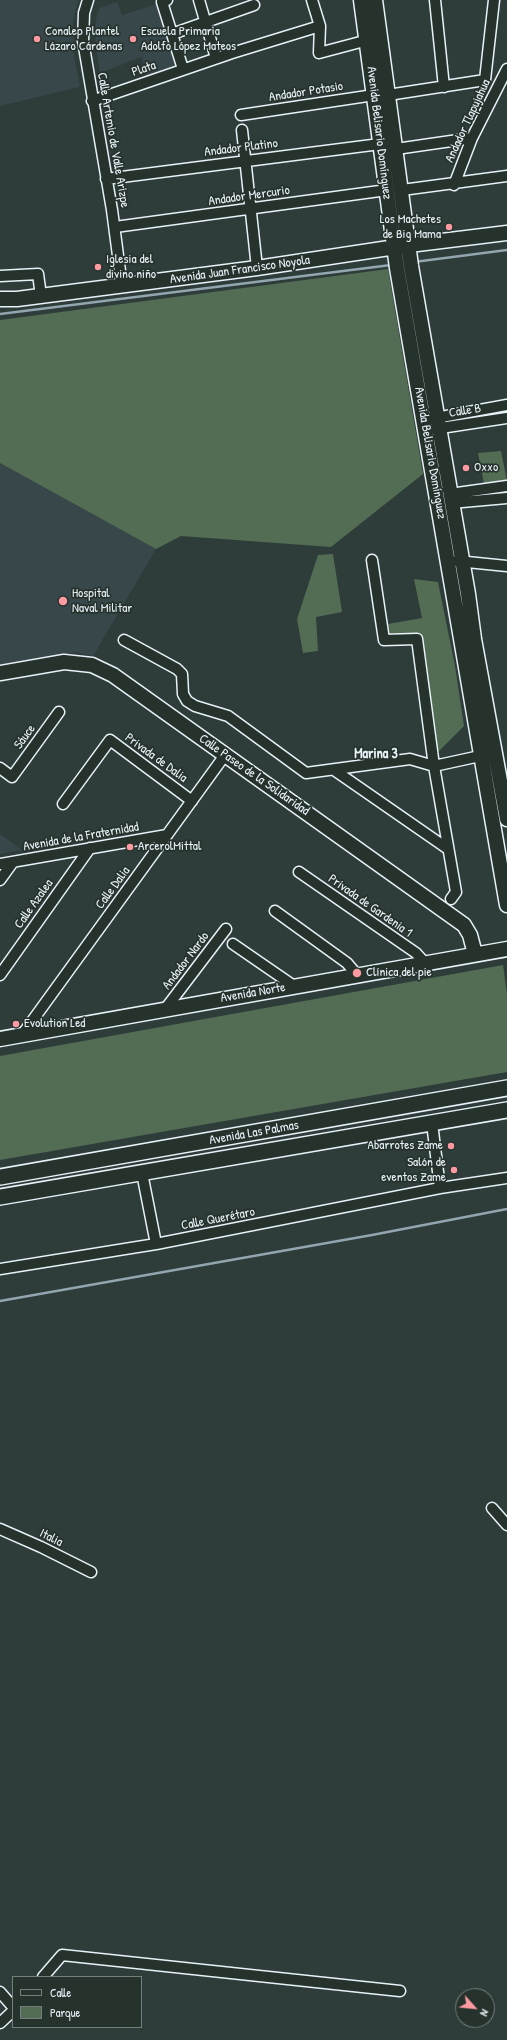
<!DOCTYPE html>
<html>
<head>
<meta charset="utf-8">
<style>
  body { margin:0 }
  #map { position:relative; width:507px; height:2040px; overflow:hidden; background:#2e3c3a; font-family:"Patrick Hand",sans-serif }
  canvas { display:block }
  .legend { position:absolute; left:12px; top:1976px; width:130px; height:52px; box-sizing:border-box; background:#26332d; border:1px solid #747f7e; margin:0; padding:5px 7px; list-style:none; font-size:12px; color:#e8f1f8 }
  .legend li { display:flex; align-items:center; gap:8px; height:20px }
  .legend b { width:20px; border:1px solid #747f7e }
  .north { position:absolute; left:455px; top:1988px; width:40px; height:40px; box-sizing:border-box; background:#26332d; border:1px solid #747f7e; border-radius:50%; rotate:117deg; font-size:11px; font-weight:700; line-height:16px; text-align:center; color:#e8f1f8 }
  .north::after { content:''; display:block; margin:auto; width:14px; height:18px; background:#ff9aa2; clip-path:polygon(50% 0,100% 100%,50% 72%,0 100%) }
</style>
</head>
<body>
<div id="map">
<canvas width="507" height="2040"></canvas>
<ul class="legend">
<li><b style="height:5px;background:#26332d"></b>Calle</li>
<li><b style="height:11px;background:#536d54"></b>Parque</li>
</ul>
<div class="north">N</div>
</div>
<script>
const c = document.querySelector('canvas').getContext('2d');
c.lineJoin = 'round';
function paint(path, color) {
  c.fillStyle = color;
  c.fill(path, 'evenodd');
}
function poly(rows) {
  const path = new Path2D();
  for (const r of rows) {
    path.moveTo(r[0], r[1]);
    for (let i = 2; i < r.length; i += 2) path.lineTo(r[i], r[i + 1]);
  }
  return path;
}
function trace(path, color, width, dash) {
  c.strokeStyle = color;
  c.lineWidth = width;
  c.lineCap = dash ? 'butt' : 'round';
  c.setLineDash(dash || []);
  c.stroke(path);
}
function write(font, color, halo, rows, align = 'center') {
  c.font = font + ' "Patrick Hand",sans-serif';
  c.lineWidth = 3.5;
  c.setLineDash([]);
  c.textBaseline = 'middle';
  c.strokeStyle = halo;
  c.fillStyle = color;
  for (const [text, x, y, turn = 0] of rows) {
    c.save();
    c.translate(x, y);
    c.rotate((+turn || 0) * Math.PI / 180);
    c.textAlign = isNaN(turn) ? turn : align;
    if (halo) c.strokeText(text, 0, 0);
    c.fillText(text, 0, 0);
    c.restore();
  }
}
paint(poly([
  [0,0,78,0,73,22,74,56,80,87,0,106],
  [117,2,122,15,160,3,180,66,148,77,141,57,100,73,96,48,95,29,97,14,100,8],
  [0,463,156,549,93,656,76,652,0,667],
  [0,834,22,850,0,854]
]), '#384749');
paint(poly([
  [388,269,423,474,331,547,181,536,156,549,0,463,0,320],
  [501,451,507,481,484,484,478,453],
  [333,554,342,612,316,617,318,651,303,653,297,619,318,555],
  [414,579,438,582,455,666,464,726,437,753,421,637,390,633,388,624,422,618],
  [503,965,507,994,507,1072,0,1160,0,1056]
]), '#536d54');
trace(poly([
  [414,262,507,250],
  [0,314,391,265],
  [0,1301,372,1235,507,1209]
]), '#93a5af', 2.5);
const street = poly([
  [88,0,84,13,83,41,112,210,122,286],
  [167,0,162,2,172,34],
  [199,0,216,58],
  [312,0,320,26,319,53,368,40],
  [435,0,444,87],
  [183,69,172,34,254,5],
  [485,80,494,0],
  [388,95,485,80],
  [92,101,232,53,320,26],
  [241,115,374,95],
  [242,130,257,268],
  [396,149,472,138],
  [106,179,380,144],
  [454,185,472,138,507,69],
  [402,190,507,176],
  [115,227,387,190],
  [0,276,38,274,41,296],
  [425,420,507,405],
  [434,429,507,418],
  [450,494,507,486],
  [451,503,507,498],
  [372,560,384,640,417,639,434,766,456,892,451,899],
  [457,561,507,566],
  [124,640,177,669,182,674,183,694,187,701,195,706,228,716,306,773,410,759,434,766,480,756],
  [0,768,12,777,59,712],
  [334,770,448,849],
  [63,804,110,740,192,801],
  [0,864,167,835],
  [299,872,416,953,425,963],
  [0,880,13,862],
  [275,911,347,963,357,975],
  [233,944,294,986],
  [0,975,90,848],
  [166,1008,226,929],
  [22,1035,225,755],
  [142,1173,156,1244],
  [440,1188,507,1178],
  [0,1269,156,1244,440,1188,432,1123],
  [492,1508,507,1525],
  [0,1529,41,1547,91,1572],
  [43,1977,62,1955,400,1991],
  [0,1992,13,2007],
  [0,2023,13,2011]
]);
const secondary = poly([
  [361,0,397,268,507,905],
  [375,0,411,266,468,594,474,639,507,819],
  [0,299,17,299,257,268,409,245,507,233],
  [0,673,64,662,92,665,113,675,464,925,470,935,475,954],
  [0,1039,507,949]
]);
const primary = poly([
  [0,1177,507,1088],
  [0,1197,507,1110]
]);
trace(street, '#e8f1f8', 13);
trace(secondary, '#e8f1f8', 17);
trace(primary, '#e8f1f8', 18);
trace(street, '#26332d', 10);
trace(secondary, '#26332d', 14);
trace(primary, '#26332d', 15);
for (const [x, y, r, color] of [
  [37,39,4,"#ff9aa2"],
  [133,39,4,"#ff9aa2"],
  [449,227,4,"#ff9aa2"],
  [98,267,4,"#ff9aa2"],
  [466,468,4,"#ff9aa2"],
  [63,601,5,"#ff9aa2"],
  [130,847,4,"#ff9aa2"],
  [357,973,5,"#ff9aa2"],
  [16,1024,4,"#ff9aa2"],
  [451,1146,4,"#ff9aa2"],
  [454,1170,4,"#ff9aa2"]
]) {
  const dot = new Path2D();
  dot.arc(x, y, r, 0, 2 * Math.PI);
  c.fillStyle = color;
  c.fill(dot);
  trace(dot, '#26332d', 1.5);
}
write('13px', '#e8f1f8', '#26332d', [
  ["Conalep Plantel",45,32],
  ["Lázaro Cárdenas",45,47],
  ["Escuela Primaria",141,32],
  ["Adolfo López Mateos",141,47],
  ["Los Machetes",441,220,"right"],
  ["de Big Mama",441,235,"right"],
  ["Iglesia del",106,260],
  ["divino niño",106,275],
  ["Oxxo",474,468],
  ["Hospital",72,594],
  ["Naval Militar",72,609],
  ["ArcerolMittal",138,847],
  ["Clínica del pie",366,973],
  ["Evolution Led",24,1024],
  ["Abarrotes Zame",443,1146,"right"],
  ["Salón de",446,1163,"right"],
  ["eventos Zame",446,1178,"right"]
], 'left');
write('13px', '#e8f1f8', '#26332d', [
  ["Plata",144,69,-19],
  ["Andador Potasio",306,92,-9],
  ["Andador Tlapujahua",468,121,-65],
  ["Avenida Belisario Domínguez",379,133,83],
  ["Calle Artemio de Valle Arizpe",113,140,80],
  ["Andador Platino",241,148,-7],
  ["Andador Mercurio",249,196,-8],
  ["Avenida Juan Francisco Noyola",240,270,-8],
  ["Calle B",465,411,-9],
  ["Avenida Belisario Domínguez",430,453,80],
  ["Sáuce",25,737,-54],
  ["Privada de Dalia",156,758,36],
  ["Calle Paseo de la Solidaridad",254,775,35],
  ["Avenida de la Fraternidad",81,837,-10],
  ["Calle Dalia",113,888,-54],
  ["Calle Azalea",34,904,-55],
  ["Privada de Gardenia 1",370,906,35],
  ["Andador Nardo",186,961,-53],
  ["Avenida Norte",253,993,-10],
  ["Avenida Las Palmas",254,1133,-10],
  ["Calle Querétaro",218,1219,-11],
  ["Italia",51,1538,26]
]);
write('bold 14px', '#e8f1f8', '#26332d', [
  ["Marina 3",376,754]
]);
</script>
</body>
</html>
